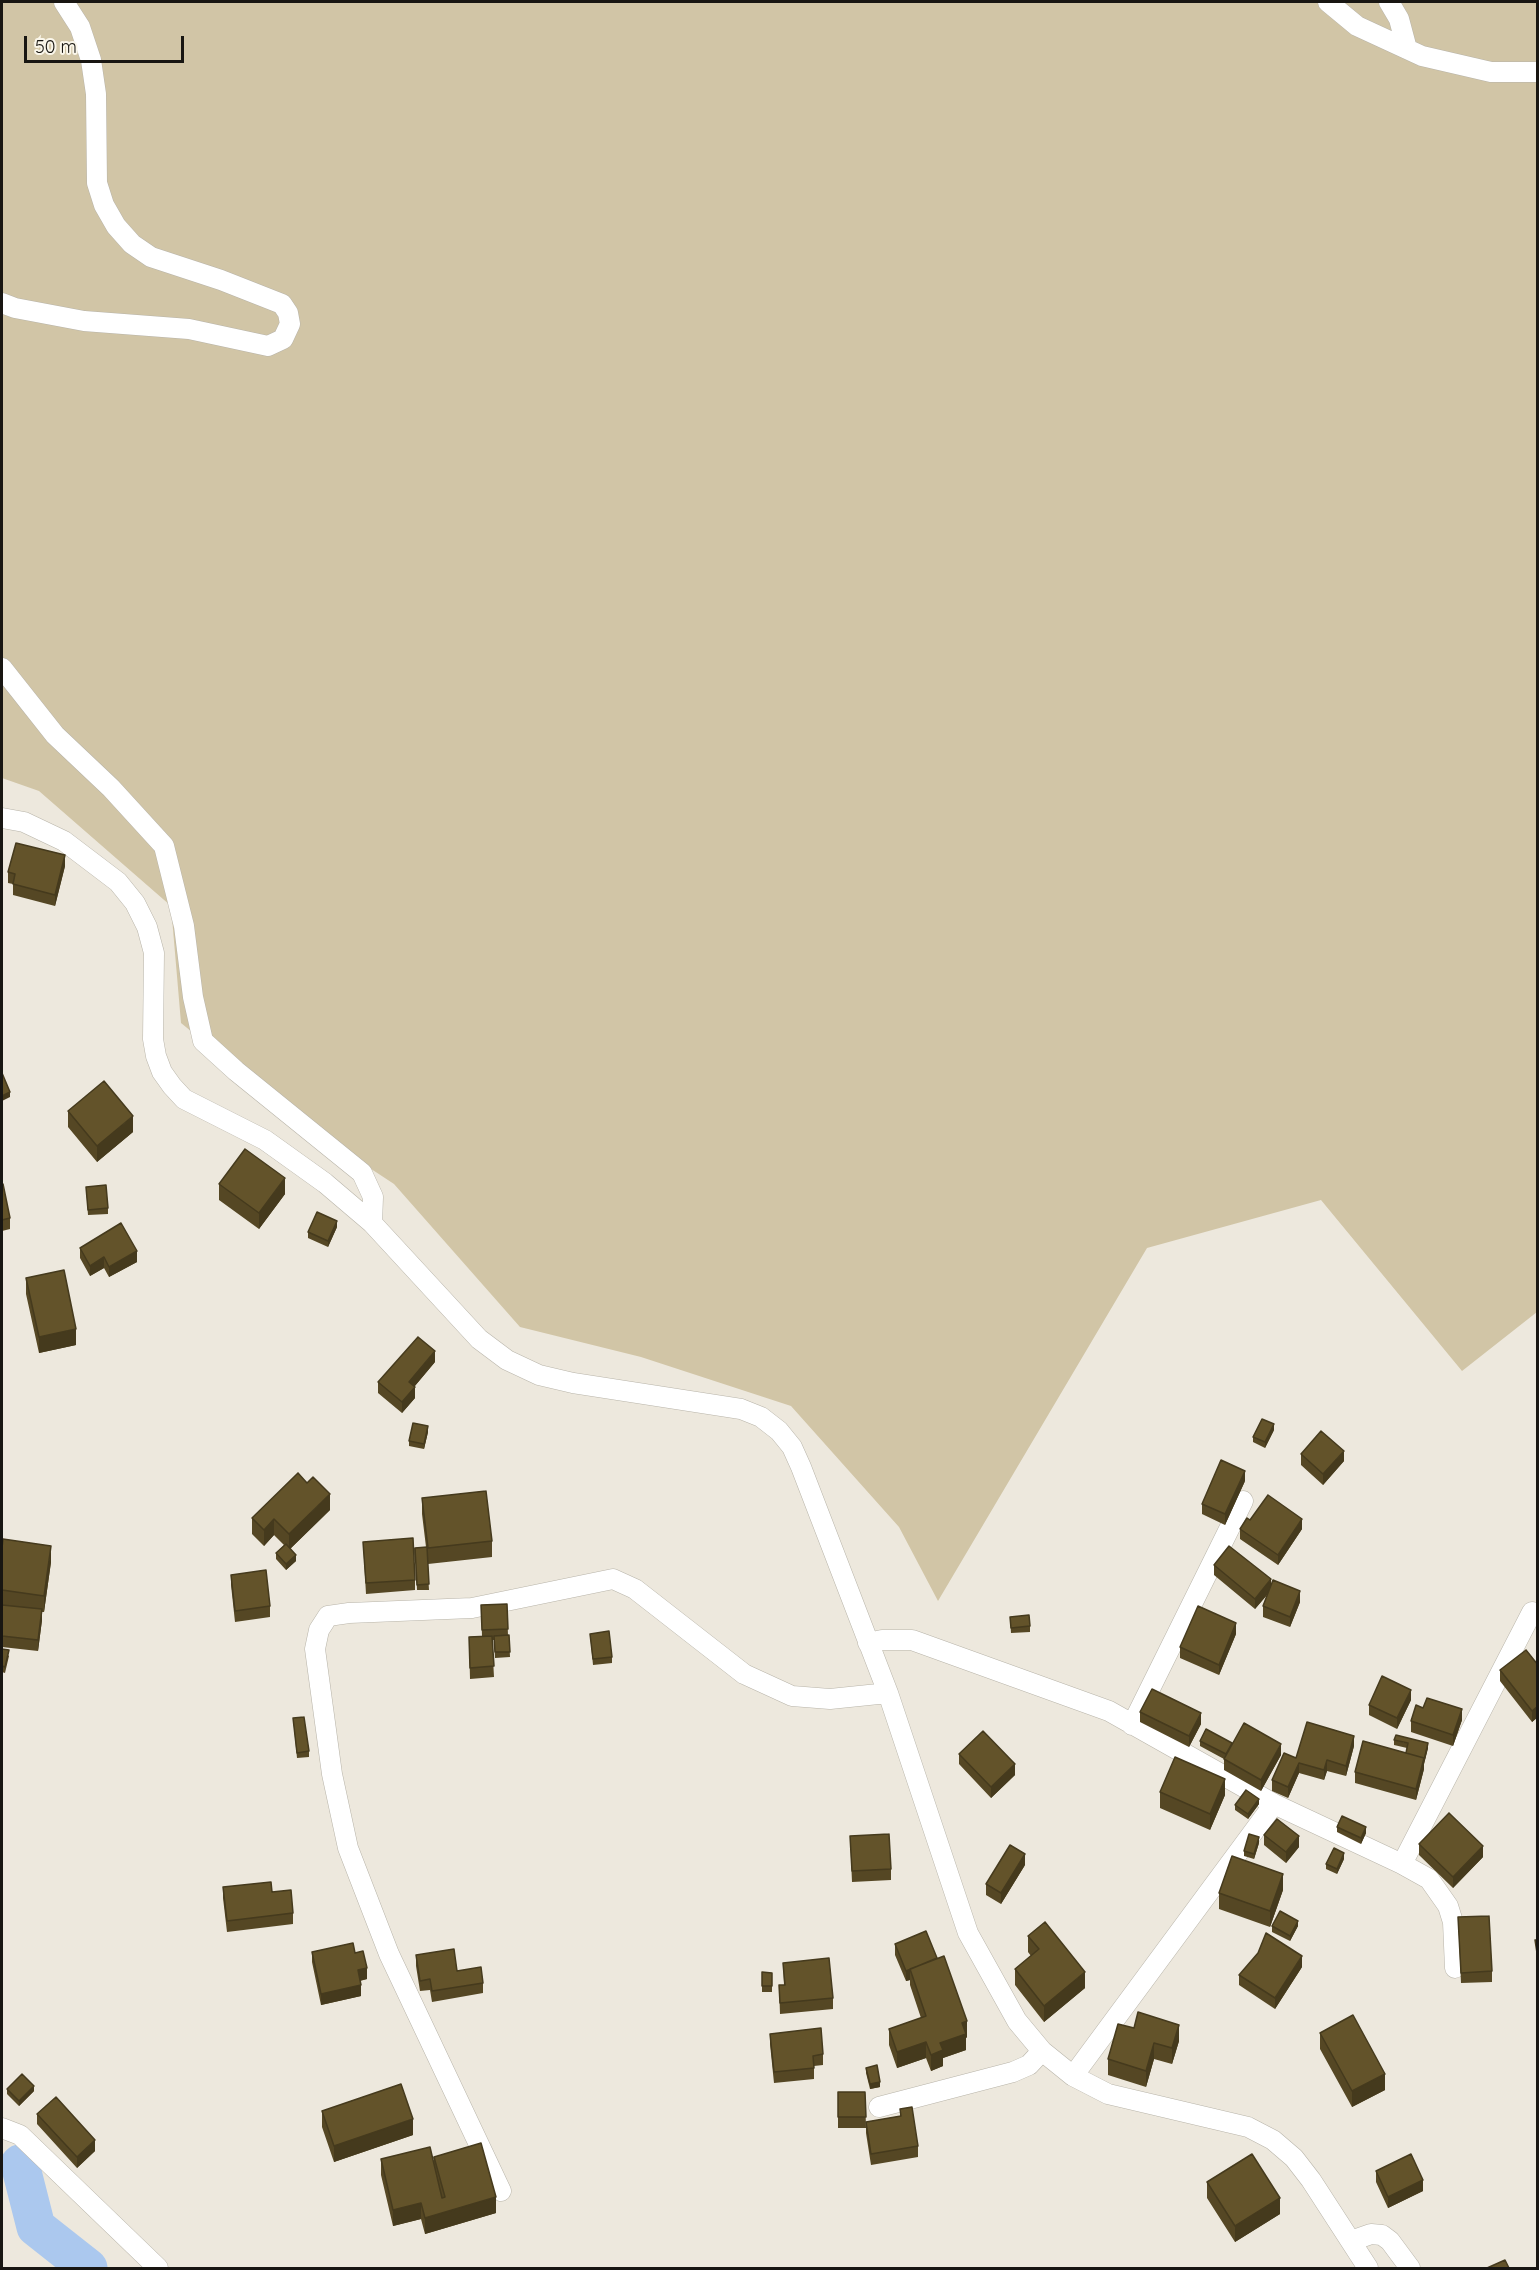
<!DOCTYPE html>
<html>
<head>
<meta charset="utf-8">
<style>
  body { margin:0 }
  #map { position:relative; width:1539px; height:2270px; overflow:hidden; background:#ede8dd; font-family:Quicksand,sans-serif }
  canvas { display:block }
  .frame { position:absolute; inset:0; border:3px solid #181612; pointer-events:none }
  .scale { position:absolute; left:24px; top:36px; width:160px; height:27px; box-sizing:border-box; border:3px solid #181612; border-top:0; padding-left:8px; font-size:18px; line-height:21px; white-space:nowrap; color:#181612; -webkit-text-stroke:4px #faf6ea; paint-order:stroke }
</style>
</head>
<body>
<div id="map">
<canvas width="1539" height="2270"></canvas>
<div class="frame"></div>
<div class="scale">50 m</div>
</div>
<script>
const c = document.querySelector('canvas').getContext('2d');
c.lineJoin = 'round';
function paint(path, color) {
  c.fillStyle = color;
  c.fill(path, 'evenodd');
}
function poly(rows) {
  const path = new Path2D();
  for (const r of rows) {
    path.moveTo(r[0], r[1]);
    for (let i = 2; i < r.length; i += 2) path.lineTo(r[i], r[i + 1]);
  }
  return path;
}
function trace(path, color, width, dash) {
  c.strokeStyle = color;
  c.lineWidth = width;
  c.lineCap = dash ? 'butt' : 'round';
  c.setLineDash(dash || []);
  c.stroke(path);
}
paint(poly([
  [2,2,1537,2,1537,1312,1462,1371,1321,1200,1147,1248,938,1601,899,1527,791,1406,641,1357,520,1327,394,1184,312,1130,181,1023,171,906,39,791,2,778]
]), '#d1c5a6');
trace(poly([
  [20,2164,36,2227,88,2268]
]), '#abc8ee', 39);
const street = poly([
  [1328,2,1357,26,1422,56,1491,72,1538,72],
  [1389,2,1399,19,1407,49],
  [2,303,15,308,84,321,189,329,268,346,283,339,290,324,288,313,282,304,221,280,151,257,132,244,116,226,104,205,97,183,96,94,91,60,80,27,64,2],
  [2,668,55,735,111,788,164,846,184,926,193,997,203,1041,236,1071,362,1173,373,1197,372,1223],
  [2,818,24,822,64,841,118,882,135,903,147,927,154,953,153,1039,156,1056,162,1072,172,1086,184,1099,265,1140,325,1183,372,1223,479,1339,507,1360,539,1375,573,1383,741,1409,761,1417,779,1431,792,1447,801,1467,888,1693,968,1933,1017,2021,1042,2051,1073,2076,1108,2094,1248,2127,1273,2140,1294,2158,1311,2180,1368,2268],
  [868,1643,882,1640,912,1640,1109,1711,1274,1804,1402,1864,1429,1879,1448,1906,1453,1922,1455,1968],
  [1132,1725,1243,1501],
  [1402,1864,1532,1612],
  [1073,2076,1274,1804],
  [879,2107,1013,2072,1029,2065,1042,2051],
  [2,2128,20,2135,158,2268],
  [501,2191,389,1954,348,1848,332,1774,315,1649,319,1630,328,1616,349,1613,472,1608,613,1579,635,1589,744,1674,792,1696,830,1699,888,1693],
  [1351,2241,1371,2234,1382,2235,1390,2241,1410,2268]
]);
trace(street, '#b8b4a9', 21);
trace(street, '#fff', 20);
paint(poly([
  [65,866,55,906,13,895,13,884,8,883,8,872],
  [68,1111,133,1132,97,1162,68,1127],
  [2,1184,10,1218,10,1229,2,1231],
  [219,1184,285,1194,259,1229,219,1200],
  [86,1187,108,1208,108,1214,88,1215],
  [337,1227,328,1247,308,1238,308,1232],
  [80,1248,137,1262,109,1277,104,1268,90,1276,80,1258],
  [26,1278,76,1345,39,1353,26,1294],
  [435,1362,414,1387,415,1398,402,1413,378,1393,378,1382],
  [1274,1430,1265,1448,1253,1442,1253,1437],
  [428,1432,424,1449,409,1446,409,1441],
  [1301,1454,1344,1461,1323,1485,1301,1465],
  [1245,1481,1225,1525,1202,1514,1202,1504],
  [422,1498,492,1541,492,1557,428,1564,427,1556,429,1590,417,1590,415,1548,426,1547,422,1514],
  [330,1510,290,1549,296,1561,286,1570,276,1559,276,1553,284,1545,274,1535,264,1546,252,1534,252,1518],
  [1250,1520,1302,1529,1278,1565,1240,1539,1240,1529],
  [363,1542,415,1580,415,1590,366,1594],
  [2,1548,51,1562,44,1612,42,1612,42,1620,38,1651,2,1647],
  [1214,1565,1271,1586,1300,1602,1290,1627,1263,1617,1263,1606,1268,1594,1255,1609,1214,1575],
  [231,1575,270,1606,270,1617,235,1622,231,1585],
  [507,1604,508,1636,509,1635,510,1657,495,1658,494,1640,492,1640,494,1677,470,1679,469,1637,482,1636,481,1605],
  [1010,1617,1030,1626,1030,1632,1011,1633],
  [590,1634,612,1657,612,1663,593,1665],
  [1236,1634,1219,1675,1180,1658,1180,1647],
  [2,1649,9,1656,5,1673,2,1672],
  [1538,1665,1538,1717,1532,1722,1500,1681,1500,1670],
  [1411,1700,1397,1729,1369,1715,1369,1705],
  [1140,1712,1201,1724,1189,1747,1140,1722],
  [293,1718,309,1751,309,1757,297,1758],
  [1462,1720,1453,1746,1411,1732,1411,1721],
  [1394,1740,1428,1748,1424,1764,1424,1769,1416,1800,1355,1783,1355,1772,1406,1753,1407,1748,1394,1745],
  [1200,1741,1232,1743,1281,1755,1261,1791,1224,1770,1224,1759,1200,1746],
  [1354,1746,1346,1776,1327,1771,1324,1780,1299,1773,1288,1798,1272,1791,1272,1780,1296,1758],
  [959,1754,1015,1775,991,1798,959,1764],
  [1160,1792,1225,1795,1210,1830,1160,1808],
  [1259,1804,1248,1819,1235,1810,1235,1805],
  [1337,1827,1366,1833,1361,1844,1337,1832],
  [1264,1835,1299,1847,1286,1863,1264,1845],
  [850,1836,891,1869,891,1880,852,1882],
  [1259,1843,1254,1859,1244,1856,1244,1851],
  [1419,1844,1483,1857,1453,1888,1419,1855],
  [1344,1859,1337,1874,1326,1869,1326,1864],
  [1025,1865,1001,1904,986,1895,986,1884],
  [223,1887,272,1892,293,1913,293,1924,227,1932,223,1898],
  [1283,1890,1270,1927,1219,1909,1219,1893],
  [1458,1917,1492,1971,1492,1982,1461,1983],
  [1272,1926,1298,1926,1290,1941,1272,1932],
  [1028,1936,1085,1988,1044,2022,1015,1985,1015,1969,1031,1956,1028,1952],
  [895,1944,937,1959,967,2037,966,2038,966,2050,943,2058,943,2066,931,2071,926,2058,897,2068,889,2045,889,2029,921,2018,910,1985,910,1980,906,1981,895,1955],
  [312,1952,355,1953,367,1979,360,1981,361,1996,321,2005,312,1962],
  [416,1955,457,1971,483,1983,483,1993,432,2002,430,1990,420,1991,416,1966],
  [783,1963,833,1998,833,2009,780,2014,779,1985,784,1985],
  [1302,1967,1275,2009,1239,1985,1239,1975],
  [762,1972,772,1973,772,1992,762,1992],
  [1118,2024,1179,2041,1172,2064,1154,2059,1146,2087,1108,2075,1108,2059],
  [1320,2033,1385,2090,1352,2107,1320,2049],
  [770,2034,823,2054,823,2065,814,2066,814,2079,774,2083,770,2044],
  [866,2068,880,2087,870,2089,866,2073],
  [7,2089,34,2091,19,2106,7,2094],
  [838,2092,865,2092,866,2128,838,2128],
  [900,2109,918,2146,918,2157,871,2165,866,2133,866,2122,900,2116],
  [322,2111,413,2135,334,2162,322,2127],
  [37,2114,95,2151,77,2168,37,2124],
  [434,2157,496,2213,425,2234,421,2219,393,2226,381,2175,381,2159,434,2162],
  [1376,2171,1423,2191,1388,2208,1376,2182],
  [1207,2182,1280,2214,1235,2242,1207,2198]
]), '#554724');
paint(poly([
  [65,855,65,866,55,906,55,895],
  [10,1092,10,1097,2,1101,2,1096],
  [133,1116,133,1132,97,1162,97,1146],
  [285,1178,285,1194,259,1229,259,1213],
  [337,1221,337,1227,328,1247,328,1241],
  [137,1251,137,1262,109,1277,109,1267],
  [104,1257,104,1268,90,1276,90,1266],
  [76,1329,76,1345,39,1353,39,1337],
  [435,1351,435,1362,409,1393,409,1382],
  [415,1387,415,1398,402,1413,402,1402],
  [1274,1424,1274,1430,1265,1448,1265,1442],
  [428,1426,428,1432,424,1449,424,1444],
  [1344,1451,1344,1461,1323,1485,1323,1474],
  [1245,1471,1245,1481,1225,1525,1225,1514],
  [330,1494,330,1510,289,1550,289,1534],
  [274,1519,274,1535,264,1546,264,1530],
  [1302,1519,1302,1529,1278,1565,1278,1555],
  [51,1546,51,1562,44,1612,44,1596],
  [296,1555,296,1561,286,1570,286,1564],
  [1271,1579,1271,1590,1255,1609,1255,1599],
  [1300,1591,1300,1602,1290,1627,1290,1617],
  [42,1609,42,1620,38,1651,38,1640],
  [1236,1623,1236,1634,1219,1675,1219,1665],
  [1411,1690,1411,1700,1397,1729,1397,1718],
  [1538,1706,1538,1717,1532,1722,1532,1711],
  [1462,1709,1462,1720,1453,1746,1453,1735],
  [1201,1713,1201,1724,1189,1747,1189,1736],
  [1354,1736,1354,1746,1346,1776,1346,1766],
  [1428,1743,1428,1748,1424,1764,1424,1769,1416,1800,1416,1789],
  [1281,1744,1281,1755,1261,1791,1261,1780],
  [1327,1760,1327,1771,1324,1780,1324,1770],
  [1299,1763,1299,1773,1288,1798,1288,1787],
  [1015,1764,1015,1775,991,1798,991,1787],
  [1225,1779,1225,1795,1210,1830,1210,1814],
  [1259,1799,1259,1804,1248,1819,1248,1814],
  [1366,1827,1366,1833,1361,1844,1361,1838],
  [1299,1836,1299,1847,1286,1863,1286,1852],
  [1259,1837,1259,1843,1254,1859,1254,1854],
  [1483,1846,1483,1857,1453,1888,1453,1877],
  [1344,1853,1344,1859,1337,1874,1337,1869],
  [1025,1854,1025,1865,1001,1904,1001,1893],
  [1283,1874,1283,1890,1270,1927,1270,1911],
  [1298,1921,1298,1926,1290,1941,1290,1936],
  [1302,1956,1302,1967,1275,2009,1275,1998],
  [367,1968,367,1979,358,1981,358,1970],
  [910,1969,910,1980,906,1981,906,1971],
  [1085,1972,1085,1988,1044,2022,1044,2006],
  [361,1985,361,1996,321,2005,321,1994],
  [967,2021,967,2037,966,2038,966,2050,943,2058,943,2066,931,2071,931,2055,940,2043,962,2023],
  [1179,2025,1179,2041,1172,2064,1172,2048],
  [926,2042,926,2058,897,2068,897,2052],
  [1154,2043,1154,2059,1146,2087,1146,2071],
  [1385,2074,1385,2090,1352,2107,1352,2091],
  [880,2082,880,2087,870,2089,870,2084],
  [34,2086,34,2091,19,2106,19,2101],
  [413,2119,413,2135,334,2162,334,2146],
  [95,2140,95,2151,77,2168,77,2157],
  [1423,2180,1423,2191,1388,2208,1388,2197],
  [496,2197,496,2213,425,2234,425,2218],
  [1280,2198,1280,2214,1235,2242,1235,2226],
  [421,2203,421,2219,393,2226,393,2210]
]), '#453a1d');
const building = poly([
  [16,843,65,855,55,895,13,884,15,874,8,872,16,843],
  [2,1073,10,1092,2,1096,2,1073],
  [104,1081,133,1116,97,1146,68,1111,104,1081],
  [245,1149,285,1178,259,1213,219,1184,245,1149],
  [2,1184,3,1184,10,1218,2,1220,2,1184],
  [106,1185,108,1208,88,1210,86,1187,106,1185],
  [317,1212,337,1221,328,1241,308,1232,317,1212],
  [121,1223,137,1251,109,1267,104,1257,90,1266,80,1248,121,1223],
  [64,1270,76,1329,39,1337,26,1278,64,1270],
  [418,1337,435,1351,409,1382,415,1387,402,1402,378,1382,418,1337],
  [1262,1419,1274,1424,1265,1442,1253,1437,1262,1419],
  [413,1423,428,1426,424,1444,409,1441,413,1423],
  [1321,1431,1344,1451,1323,1474,1301,1454,1321,1431],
  [1221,1460,1245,1471,1225,1514,1202,1504,1221,1460],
  [298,1473,307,1483,313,1477,330,1494,289,1534,274,1519,264,1530,252,1518,298,1473],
  [486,1491,492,1541,428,1548,422,1498,486,1491],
  [1268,1495,1302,1519,1278,1555,1240,1529,1247,1518,1250,1520,1268,1495],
  [413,1538,415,1580,366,1583,363,1542,413,1538],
  [3,1539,51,1546,44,1596,2,1590,2,1548,3,1539],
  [286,1544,296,1555,286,1564,276,1553,286,1544],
  [1229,1546,1271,1579,1255,1599,1214,1565,1229,1546],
  [427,1547,429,1584,417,1585,415,1548,427,1547],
  [266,1570,270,1606,235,1611,231,1575,266,1570],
  [1273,1580,1300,1591,1290,1617,1263,1606,1273,1580],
  [507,1604,508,1629,482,1630,481,1605,507,1604],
  [2,1605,42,1609,38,1640,2,1636,2,1605],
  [1198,1606,1236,1623,1219,1665,1180,1647,1198,1606],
  [1029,1615,1030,1626,1011,1628,1010,1617,1029,1615],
  [609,1631,612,1657,593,1659,590,1634,609,1631],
  [509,1635,510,1652,495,1652,494,1636,509,1635],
  [492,1636,494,1666,470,1668,469,1637,492,1636],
  [2,1649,9,1650,5,1667,2,1666,2,1649],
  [1526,1650,1538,1665,1538,1706,1532,1711,1500,1670,1526,1650],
  [1382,1676,1411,1690,1397,1718,1369,1705,1382,1676],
  [1152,1689,1201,1713,1189,1736,1140,1712,1152,1689],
  [1427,1698,1462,1709,1453,1735,1411,1721,1416,1705,1423,1708,1427,1698],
  [304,1717,309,1751,297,1753,293,1718,304,1717],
  [1307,1722,1354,1736,1346,1766,1327,1760,1324,1770,1299,1763,1288,1787,1272,1780,1284,1753,1296,1758,1307,1722],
  [1244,1723,1281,1744,1261,1780,1224,1759,1244,1723],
  [1206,1729,1232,1743,1226,1754,1200,1741,1206,1729],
  [983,1731,1015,1764,991,1787,959,1754,983,1731],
  [1396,1735,1428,1743,1424,1760,1424,1758,1406,1753,1408,1743,1394,1740,1396,1735],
  [1363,1741,1424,1758,1416,1789,1355,1772,1363,1741],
  [1175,1757,1225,1779,1210,1814,1160,1792,1175,1757],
  [1246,1790,1259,1799,1248,1814,1235,1805,1246,1790],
  [1449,1813,1483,1846,1453,1877,1419,1844,1449,1813],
  [1342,1816,1366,1827,1361,1838,1337,1827,1342,1816],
  [1277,1819,1299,1836,1286,1852,1264,1835,1277,1819],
  [889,1834,891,1869,852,1871,850,1836,889,1834],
  [1249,1834,1259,1837,1254,1854,1244,1851,1249,1834],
  [1010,1845,1025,1854,1001,1893,986,1884,1010,1845],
  [1334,1848,1344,1853,1337,1869,1326,1864,1334,1848],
  [1232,1856,1283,1874,1270,1911,1219,1893,1232,1856],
  [271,1882,272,1892,291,1890,293,1913,227,1921,223,1887,271,1882],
  [1280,1911,1298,1921,1290,1936,1272,1926,1280,1911],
  [1489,1916,1492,1971,1461,1973,1458,1917,1489,1916],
  [1045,1922,1085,1972,1044,2006,1015,1969,1039,1949,1028,1936,1045,1922],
  [926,1931,937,1958,906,1971,895,1944,926,1931],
  [1266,1933,1302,1956,1275,1998,1239,1975,1258,1953,1266,1933],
  [1535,1940,1538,1940,1538,1953,1537,1953,1535,1940],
  [353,1943,355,1953,363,1951,367,1968,358,1970,361,1985,321,1994,312,1952,353,1943],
  [454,1949,457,1971,481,1967,483,1983,432,1991,430,1979,420,1981,416,1955,454,1949],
  [944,1956,967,2021,962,2023,966,2034,940,2043,943,2050,931,2055,926,2042,897,2052,889,2029,926,2016,910,1969,944,1956],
  [829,1958,833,1998,780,2003,779,1985,785,1985,783,1963,829,1958],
  [762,1972,772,1973,772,1986,762,1986,762,1972],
  [1138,2012,1179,2025,1172,2048,1154,2043,1146,2071,1108,2059,1118,2024,1134,2028,1138,2012],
  [1353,2015,1385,2074,1352,2091,1320,2033,1353,2015],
  [821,2028,823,2054,813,2056,814,2068,774,2072,770,2034,821,2028],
  [877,2065,880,2082,870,2084,866,2068,877,2065],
  [22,2074,34,2086,19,2101,7,2089,22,2074],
  [401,2084,413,2119,334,2146,322,2111,401,2084],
  [838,2092,865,2092,866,2117,838,2117,838,2092],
  [56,2097,95,2140,77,2157,37,2114,56,2097],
  [912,2107,918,2146,871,2154,866,2122,901,2116,900,2109,912,2107],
  [481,2143,496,2197,425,2218,421,2203,393,2210,381,2159,430,2147,442,2198,445,2197,434,2157,481,2143],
  [1252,2154,1280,2198,1235,2226,1207,2182,1252,2154],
  [1411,2154,1423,2180,1388,2197,1376,2171,1411,2154],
  [1505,2260,1509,2268,1487,2268,1505,2260]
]);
paint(building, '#63532a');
trace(building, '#453a1d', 1.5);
</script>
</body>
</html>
